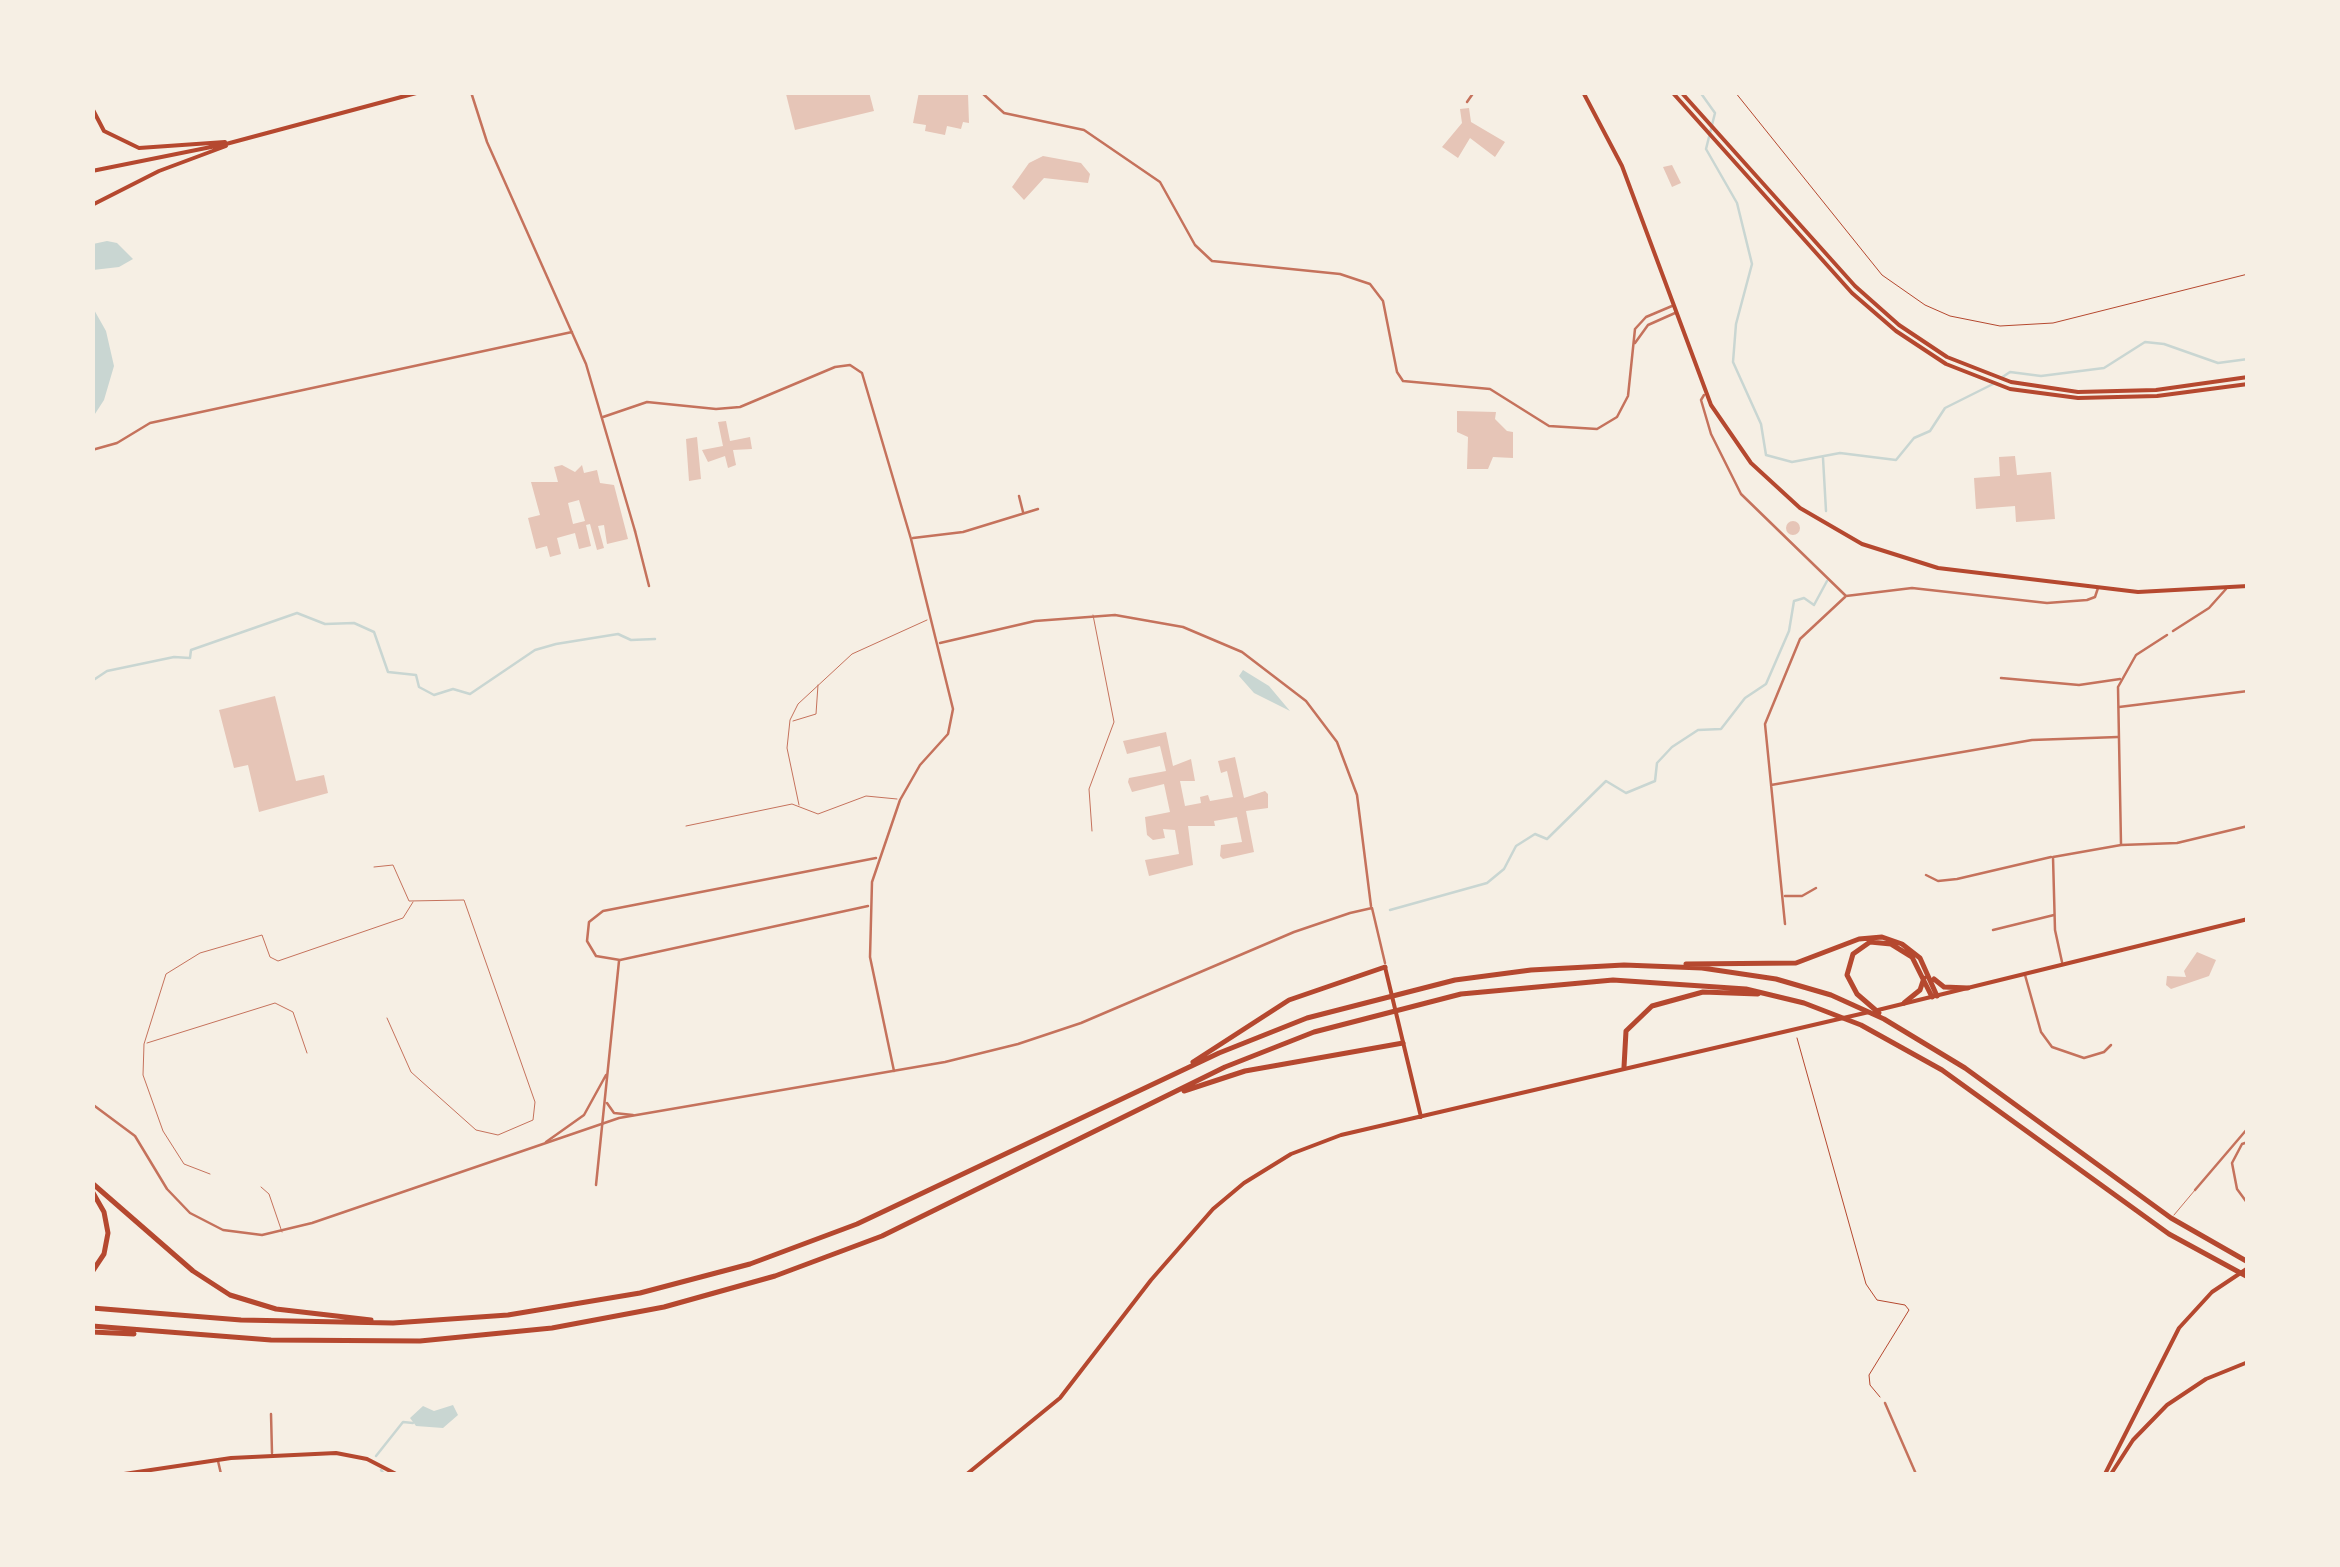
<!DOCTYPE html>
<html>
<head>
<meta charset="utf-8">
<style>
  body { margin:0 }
  #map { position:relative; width:2340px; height:1567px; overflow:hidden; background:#f6efe4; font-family:"Space Grotesk",sans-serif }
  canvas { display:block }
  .frame { position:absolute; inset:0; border:95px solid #f6efe4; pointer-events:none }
</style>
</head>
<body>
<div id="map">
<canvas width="2340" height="1567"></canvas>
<div class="frame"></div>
</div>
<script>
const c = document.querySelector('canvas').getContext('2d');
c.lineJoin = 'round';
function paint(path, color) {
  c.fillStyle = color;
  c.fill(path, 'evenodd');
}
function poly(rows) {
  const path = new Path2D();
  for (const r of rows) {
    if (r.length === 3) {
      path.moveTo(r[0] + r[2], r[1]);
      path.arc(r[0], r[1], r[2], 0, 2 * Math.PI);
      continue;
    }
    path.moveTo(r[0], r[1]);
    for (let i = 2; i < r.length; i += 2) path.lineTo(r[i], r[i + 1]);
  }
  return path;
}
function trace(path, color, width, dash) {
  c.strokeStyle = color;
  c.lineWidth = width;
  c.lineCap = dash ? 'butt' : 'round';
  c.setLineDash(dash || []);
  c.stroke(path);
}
paint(poly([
  [107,241,117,243,133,259,119,267,93,270,93,244],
  [93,308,106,331,114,366,104,400,93,417],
  [1243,670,1269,686,1290,711,1254,693,1239,676],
  [453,1405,458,1415,443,1428,416,1426,410,1418,423,1406,434,1411]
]), '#c9d6d2');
trace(poly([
  [1700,92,1715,113,1706,149,1737,203,1752,264,1736,324,1733,362,1761,424,1766,455,1792,462,1840,453,1896,460,1914,438,1930,431,1945,408,1995,383],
  [2001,378,2010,372,2041,376,2104,368,2145,342,2164,344,2218,363,2248,359],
  [1823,458,1826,511],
  [92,681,107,671,174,657,190,658,191,650,297,613,325,624,354,623,374,632,388,672,416,675,419,687,434,695,453,689,470,694,535,650,556,644,618,634,631,640,655,639],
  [1390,910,1487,883,1504,869,1516,846,1535,834,1547,839,1606,781,1626,793,1655,781,1657,763,1672,747,1698,730,1721,729,1745,698,1766,684,1789,631,1794,601,1804,598,1814,605,1827,581],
  [376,1456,403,1422,413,1423],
  [381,1470,384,1474]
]), '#c9d6d2', 2.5);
paint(poly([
  [794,92,869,92,874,111,795,130,786,94],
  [919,92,968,94,969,123,963,122,961,129,947,126,945,135,925,131,926,125,913,123],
  [1469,108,1471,122,1505,142,1495,157,1470,138,1458,158,1442,147,1462,123,1460,109],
  [1043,156,1081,163,1090,174,1088,183,1044,178,1024,200,1012,187,1029,163],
  [1672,165,1681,183,1672,187,1663,167],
  [1457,411,1496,412,1495,419,1507,431,1513,432,1513,458,1493,457,1488,469,1467,469,1468,437,1457,432],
  [726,421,730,441,750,437,752,449,733,450,736,465,728,468,725,456,708,462,702,450,723,446,718,422],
  [697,437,701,479,689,481,686,439],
  [2015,456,2017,475,2051,472,2055,519,2016,522,2015,506,1976,509,1974,478,2000,476,1999,457],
  [562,465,575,472,582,465,584,473,597,470,600,483,614,485,628,539,607,544,604,525,598,526,604,548,597,550,590,524,586,525,591,546,579,549,575,533,557,538,561,554,550,557,547,546,536,549,528,518,540,515,531,482,558,482,554,467],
  [579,500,585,521,573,524,568,503],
  [1793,528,7],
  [275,696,296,781,324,775,328,793,259,812,248,765,234,768,219,710],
  [1166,732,1173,766,1191,759,1195,781,1180,781,1185,806,1201,803,1200,797,1208,795,1210,801,1233,797,1227,771,1221,773,1218,761,1235,757,1244,798,1265,791,1268,794,1268,808,1246,811,1254,852,1223,859,1220,856,1221,845,1242,842,1237,817,1214,821,1215,826,1188,826,1193,865,1149,876,1145,860,1179,854,1175,830,1163,829,1165,838,1153,840,1147,835,1145,817,1170,812,1164,784,1132,792,1128,782,1129,778,1166,771,1160,746,1127,754,1123,741],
  [2197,952,2216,960,2209,976,2171,989,2166,985,2167,976,2186,977,2184,971]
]), '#e6c5b7');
trace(poly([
  [1735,92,1882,275,1925,305,1950,316,2000,326,2053,323,2248,274],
  [1797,1038,1866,1284,1877,1300,1905,1305,1909,1310,1869,1375,1870,1385,1880,1397]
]), '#b5482f', 1);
trace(poly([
  [793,721,816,714,818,685],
  [799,805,787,748,790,720,798,704,852,654,927,620],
  [686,826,792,804,818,814,866,796,897,799],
  [1092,831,1089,789,1114,722,1093,615],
  [374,867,393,865,409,901,464,900,535,1102,533,1120,498,1135,476,1130,411,1072,387,1018],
  [147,1043,275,1003,293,1012,307,1053],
  [210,1174,184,1164,163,1131,143,1075,144,1044,166,974,200,953,262,935,270,957,278,961,403,918,413,902],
  [261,1187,269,1194,282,1232],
  [2174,1215,2195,1190]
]), '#c5725c', 1);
trace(poly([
  [1467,102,1474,92],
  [1704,395,1701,400,1711,434,1741,494,1846,596,1912,588,2047,603,2087,600,2095,597,2098,588],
  [603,417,647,402,716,409,740,407,835,367,850,365,862,373,911,539,953,709,948,734,920,765,900,800,872,882,870,957,894,1071],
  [1019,496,1023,512],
  [635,531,649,586],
  [913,538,963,532,1038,509],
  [940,643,1035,621,1115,615,1183,627,1242,652,1306,701,1337,742,1357,795,1371,906],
  [2001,678,2079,685,2120,679],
  [2119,707,2248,691],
  [1771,785,2032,740,2118,737],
  [1926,875,1938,881,1957,879,2051,857],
  [1785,896,1802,896,1816,888],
  [868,906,620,960,596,956,587,941,589,922,603,911,876,858],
  [1785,924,1765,724,1800,639,1845,597],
  [1993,930,2054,915],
  [2025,975,2041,1032,2052,1047,2084,1058,2104,1052,2111,1045],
  [607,1103,614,1113,633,1115],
  [546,1142,584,1115,606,1075],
  [2248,1142,2242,1144,2232,1163,2237,1189,2248,1204],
  [596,1185,619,961],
  [2195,1190,2248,1128],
  [1885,1403,1916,1474],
  [271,1414,272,1453],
  [218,1461,221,1474]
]), '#c5725c', 2.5);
trace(poly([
  [471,92,487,142,586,364,635,531],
  [981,92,1004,113,1084,130,1160,182,1195,245,1212,261,1340,274,1370,284,1383,301,1397,372,1403,381,1490,389,1549,426,1597,429,1617,417,1628,396,1635,329,1646,317,1672,306],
  [1635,343,1648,325,1675,313],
  [92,450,117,443,150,423,572,332],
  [2173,631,2209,608,2226,589],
  [2121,844,2118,687,2136,655,2167,635],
  [2062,962,2055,930,2053,857,2121,845,2177,843,2248,826],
  [92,1104,135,1136,167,1189,190,1213,223,1230,262,1235,312,1223,619,1118,945,1062,1018,1044,1081,1023,1294,932,1350,913,1372,908,1385,963]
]), '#c5725c', 2.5);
trace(poly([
  [1385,967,1421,1117],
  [1878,1010,2248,919],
  [124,1474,231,1458,336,1453,367,1459,396,1474],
  [967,1474,1060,1398,1151,1280,1213,1209,1244,1183,1291,1154,1341,1135,1869,1012]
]), '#b5482f', 4);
trace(poly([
  [1583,92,1622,166,1711,405,1751,463,1800,508,1862,544,1938,568,2138,592,2248,586],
  [92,94,93,92],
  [92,108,104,131,139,148,225,142],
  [92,171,226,144,420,92],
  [92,205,159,171,226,146]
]), '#b5482f', 4);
trace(poly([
  [1672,92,1852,293,1896,331,1946,364,2010,389,2078,398,2157,396,2248,384],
  [1681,92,1855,286,1899,325,1947,357,2011,382,2078,392,2156,390,2248,377],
  [2105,1474,2179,1328,2212,1292,2248,1268],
  [2111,1474,2133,1440,2167,1405,2206,1379,2248,1362]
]), '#b5482f', 4);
trace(poly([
  [1686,964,1796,963,1859,939,1882,937,1902,944,1920,958,1937,996],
  [1934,979,1944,987,1968,988],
  [1904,1003,1920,990,1924,978],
  [1879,1013,1857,994,1847,975,1853,954,1870,942,1891,944,1912,957,1932,997],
  [1193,1062,1289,1000,1385,967],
  [1624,1067,1626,1031,1652,1006,1703,992,1758,994],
  [1184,1091,1245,1071,1403,1043],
  [92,1183,193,1271,230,1295,276,1309,371,1320],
  [92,1191,104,1212,108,1233,104,1254,92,1272],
  [92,1308,241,1320,393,1323,508,1315,640,1293,750,1264,857,1224,1219,1053,1307,1018,1455,980,1531,970,1624,965,1702,968,1776,979,1831,995,1884,1019,1965,1068,2171,1218,2248,1262],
  [92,1326,271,1340,420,1341,552,1328,664,1307,775,1276,882,1236,1225,1067,1314,1032,1461,994,1613,980,1746,989,1804,1003,1861,1025,1942,1070,2169,1234,2248,1277],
  [92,1332,134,1334]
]), '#b5482f', 5);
</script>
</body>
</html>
